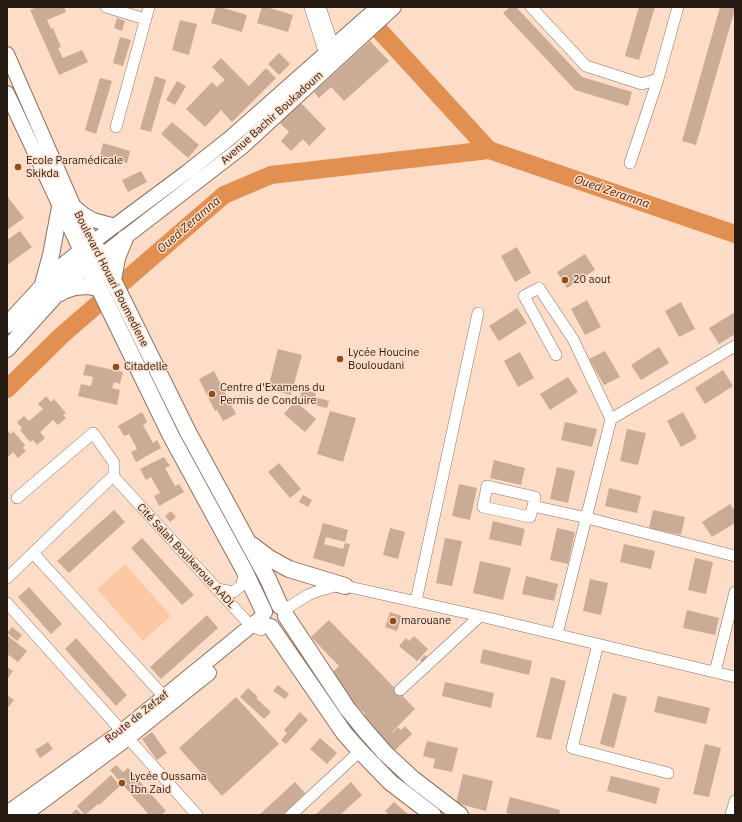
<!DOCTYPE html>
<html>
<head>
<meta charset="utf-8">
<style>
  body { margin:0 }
  #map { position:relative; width:742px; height:822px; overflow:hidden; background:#fdddc8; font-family:"IBM Plex Sans",sans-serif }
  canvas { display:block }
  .frame { position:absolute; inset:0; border:8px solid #271c14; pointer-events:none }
</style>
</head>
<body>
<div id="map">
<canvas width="742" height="822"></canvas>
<div class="frame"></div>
</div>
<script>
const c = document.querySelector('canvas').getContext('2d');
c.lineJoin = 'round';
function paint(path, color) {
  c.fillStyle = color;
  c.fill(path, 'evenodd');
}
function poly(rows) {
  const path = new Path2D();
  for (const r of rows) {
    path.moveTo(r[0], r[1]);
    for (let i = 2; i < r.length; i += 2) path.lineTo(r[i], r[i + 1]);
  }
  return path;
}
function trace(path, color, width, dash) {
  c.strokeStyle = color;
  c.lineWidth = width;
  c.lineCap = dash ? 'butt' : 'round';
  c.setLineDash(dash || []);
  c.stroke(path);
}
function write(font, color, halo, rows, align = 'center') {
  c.font = font + ' "IBM Plex Sans",sans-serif';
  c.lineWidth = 3;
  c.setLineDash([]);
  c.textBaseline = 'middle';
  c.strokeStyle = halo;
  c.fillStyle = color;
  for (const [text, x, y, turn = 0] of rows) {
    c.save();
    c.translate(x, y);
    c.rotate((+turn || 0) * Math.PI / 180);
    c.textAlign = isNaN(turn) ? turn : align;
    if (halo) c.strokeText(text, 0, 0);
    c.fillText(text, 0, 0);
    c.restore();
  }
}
paint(poly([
  [125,564,171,616,143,641,97,589]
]), '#fdc9a5');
trace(poly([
  [379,30,489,150,735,234],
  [7,389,62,335,224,195,271,175,489,150]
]), '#e29052', 18);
paint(poly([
  [37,7,64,7,66,12,47,20,51,29,53,28,61,47,58,48,63,58,82,50,88,62,59,75,30,10],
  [216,7,220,7,247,15,242,32,211,23],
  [262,7,266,7,293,15,288,32,257,23],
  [510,7,516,7,582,77,632,92,628,106,575,90,503,13],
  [639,7,655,7,639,60,625,56],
  [720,7,735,7,735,9,696,145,682,141],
  [117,18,125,21,122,31,114,28],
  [180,20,197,24,189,55,172,50],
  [120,37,131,40,123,66,113,63],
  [370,41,389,61,344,101,331,87,319,98,314,92],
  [279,53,290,64,279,75,268,64],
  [221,58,249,86,266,68,276,78,232,122,221,110,205,127,186,109,212,82,217,87,225,80,212,67],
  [155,76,166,80,151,132,140,129],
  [100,78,112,81,96,134,85,130],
  [177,81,186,86,175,105,166,100],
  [301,103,326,129,309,146,303,139,291,151,281,141,289,132,280,123],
  [172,122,199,145,188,158,161,134],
  [103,143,130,151,127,163,100,156],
  [141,171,147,182,128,192,122,180],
  [7,196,24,218,7,230],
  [20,231,32,247,7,265,7,240],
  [517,247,531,273,515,282,501,256],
  [585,254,595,270,567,288,557,272],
  [587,300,601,327,585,335,571,309],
  [681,302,695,329,679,337,665,311],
  [517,308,527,323,499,341,489,326],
  [735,312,735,334,719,344,709,328],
  [659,347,669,363,641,380,631,365],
  [278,349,302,355,291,395,268,389],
  [605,351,620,377,604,385,589,359],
  [520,352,534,378,518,387,504,361],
  [86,364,123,372,120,384,114,382,112,388,120,390,117,405,78,396,81,384,91,386,93,377,83,375],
  [723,370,733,386,705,404,695,388],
  [214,371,236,414,223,421,217,410,215,411,199,379],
  [568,377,578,392,550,410,540,394],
  [302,390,316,393,315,397,329,401,327,408,299,401],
  [46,396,51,402,54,399,66,413,63,415,66,418,58,425,53,420,40,432,45,438,37,445,33,440,30,442,20,430,22,428,17,422,24,416,29,421,43,409,38,404],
  [295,401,316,419,305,432,284,414],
  [330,411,356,418,343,462,317,454],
  [142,412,147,422,143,425,153,443,157,440,161,448,136,462,131,452,137,449,129,434,124,436,118,426],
  [683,412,697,438,681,447,667,421],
  [565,422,597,429,592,447,561,440],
  [627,429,646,433,638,465,620,461],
  [7,430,11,434,13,431,25,445,23,448,26,451,18,458,13,452,7,458],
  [164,457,170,466,165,468,175,486,179,484,184,492,159,506,154,496,160,493,151,477,146,480,140,469],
  [494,460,525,468,521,485,490,478],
  [279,463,301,489,290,498,268,472],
  [557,467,575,471,568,503,550,499],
  [459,484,477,488,470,520,452,516],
  [609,488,641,496,637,513,605,506],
  [303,495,312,500,308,507,299,502],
  [730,504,735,511,735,523,712,537,702,522],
  [114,510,125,522,69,573,57,561],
  [653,510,685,517,681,535,649,528],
  [171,511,176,517,170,522,165,516],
  [493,521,525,529,521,546,489,539],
  [323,523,348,530,345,542,326,537,324,544,343,549,345,543,350,544,344,567,313,558],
  [390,528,405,532,398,559,383,555],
  [557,528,575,532,568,564,550,560],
  [142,538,194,595,182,605,131,548],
  [445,538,462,541,452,586,436,583],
  [624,544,655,551,651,569,620,562],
  [695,558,713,562,706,594,688,590],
  [480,561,511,568,503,600,473,593],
  [526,576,558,584,554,601,522,594],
  [590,579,608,583,601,615,583,611],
  [29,587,62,624,51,634,18,597],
  [687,610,719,618,715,635,683,628],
  [390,612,402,616,397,631,385,627],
  [207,615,218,628,161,679,150,667],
  [329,620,415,709,392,732,393,732,398,727,401,730,405,726,412,734,391,754,358,720,365,714,325,673,330,668,333,672,339,666,311,637],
  [12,627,22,635,17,641,7,633],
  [7,635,27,651,18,662,9,655,7,657],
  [414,636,428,649,417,661,399,646,406,638,409,641],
  [76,638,127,695,116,706,65,649],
  [483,649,532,661,529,675,480,663],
  [425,655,431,661,427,666,420,660],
  [7,667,13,671,8,678,7,678],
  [551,677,566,681,551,740,536,737],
  [445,682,494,693,491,708,442,696],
  [278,685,289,694,285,699,273,691],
  [248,688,258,697,256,698,271,712,264,719,240,697],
  [613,693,627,697,614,748,600,744],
  [7,695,14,700,7,709],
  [658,696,710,708,706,724,654,712],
  [236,697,279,744,222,796,179,748],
  [300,712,308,720,286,744,281,740,287,733,284,730],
  [152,732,167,753,157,760,142,739],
  [320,738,337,753,327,764,310,749],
  [427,741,458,748,452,772,433,768,435,759,423,756],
  [48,742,53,749,40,758,35,750],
  [705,744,721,748,709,797,693,794],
  [116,765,123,772,128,768,166,811,161,815,149,815,110,770],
  [463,774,493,781,486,811,456,803],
  [111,775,120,786,99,805,98,804,85,815,77,806],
  [611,776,660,788,656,804,607,791],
  [295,782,305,793,283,815,259,815],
  [351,782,362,795,340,815,315,815],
  [510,797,560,810,559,815,516,815,506,813],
  [394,802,409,815,389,815,385,811],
  [76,809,83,815,74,815,72,813]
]), '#c9ab96');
const minor = poly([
  [106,7,145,19],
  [310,7,327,60],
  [320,7,336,54],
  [531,7,586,66,642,84,658,79,678,7],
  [116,127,149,7],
  [630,163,658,79],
  [556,355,524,296,539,288,573,339,611,419,735,346],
  [17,498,93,433,114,463,114,478],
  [533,506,530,517,483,507,487,486,535,497,533,506,587,518,735,556],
  [33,553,169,702],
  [7,578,113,476,251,626,261,630],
  [217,589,233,592,241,586,245,573],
  [416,601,478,313],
  [7,603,197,815],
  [284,610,308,595,318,591,335,586,345,586,480,616,735,677],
  [557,634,611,419],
  [598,644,572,748,668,773],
  [715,672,735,592],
  [400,690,480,616],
  [291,815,360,751],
  [731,815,735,801]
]);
const major = poly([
  [7,54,74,207,93,242,187,172,230,138,378,7],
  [7,93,81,251],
  [76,208,83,214,93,220,115,226],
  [101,256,241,148,394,7],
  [7,813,122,731,263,616],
  [24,815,128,738,209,673]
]);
const highway = poly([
  [81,251,171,436,244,570,264,612],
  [113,280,117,258,125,238],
  [43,284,51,255,60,207],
  [60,293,63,291,75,287,87,286,98,288],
  [7,325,51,277,65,264,93,242,101,256,113,280,188,432,268,579,280,606],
  [7,349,63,287,75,275,96,259],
  [252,545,269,558,289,569,345,586],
  [286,616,347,708,364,729,385,753,413,779,460,815],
  [271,627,344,733,360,751,390,782,433,815]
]);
trace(minor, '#8d715e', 12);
trace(major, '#8d715e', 16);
trace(highway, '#8d715e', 18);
trace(minor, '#fff', 11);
trace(major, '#fff', 14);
trace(highway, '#fff', 16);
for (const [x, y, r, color] of [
  [18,167,4,"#8f4f18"],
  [565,280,4,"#8f4f18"],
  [340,359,4,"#8f4f18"],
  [116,367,4,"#8f4f18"],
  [212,394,4,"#8f4f18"],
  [393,621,4,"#8f4f18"],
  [122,783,4,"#8f4f18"]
]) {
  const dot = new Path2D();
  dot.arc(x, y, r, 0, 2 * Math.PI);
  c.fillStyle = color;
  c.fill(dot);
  trace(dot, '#fdddc8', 1.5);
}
write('11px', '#271c14', '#fdddc8', [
  ["Avenue Bachir Boukadoum",272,118,-42],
  ["Boulevard Houari Boumediene",111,279,63],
  ["Cité Salah Boulkeroua AADL",186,556,47],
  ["Route de Zefzef",137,717,-38]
]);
write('11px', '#271c14', '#fdddc8', [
  ["Ecole Paramédicale",26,161],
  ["Skikda",26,174],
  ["20 aout",573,280],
  ["Lycée Houcine",348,353],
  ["Bouloudani",348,366],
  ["Citadelle",124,367],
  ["Centre d'Examens du",220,388],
  ["Permis de Conduire",220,401],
  ["marouane",401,621],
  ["Lycée Oussama",130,777],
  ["Ibn Zaid",130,790]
], 'left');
write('italic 12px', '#4d2b11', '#fdddc8', [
  ["Oued Zeramna",612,192,19],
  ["Oued Zeramna",189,225,-41]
]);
</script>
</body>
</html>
